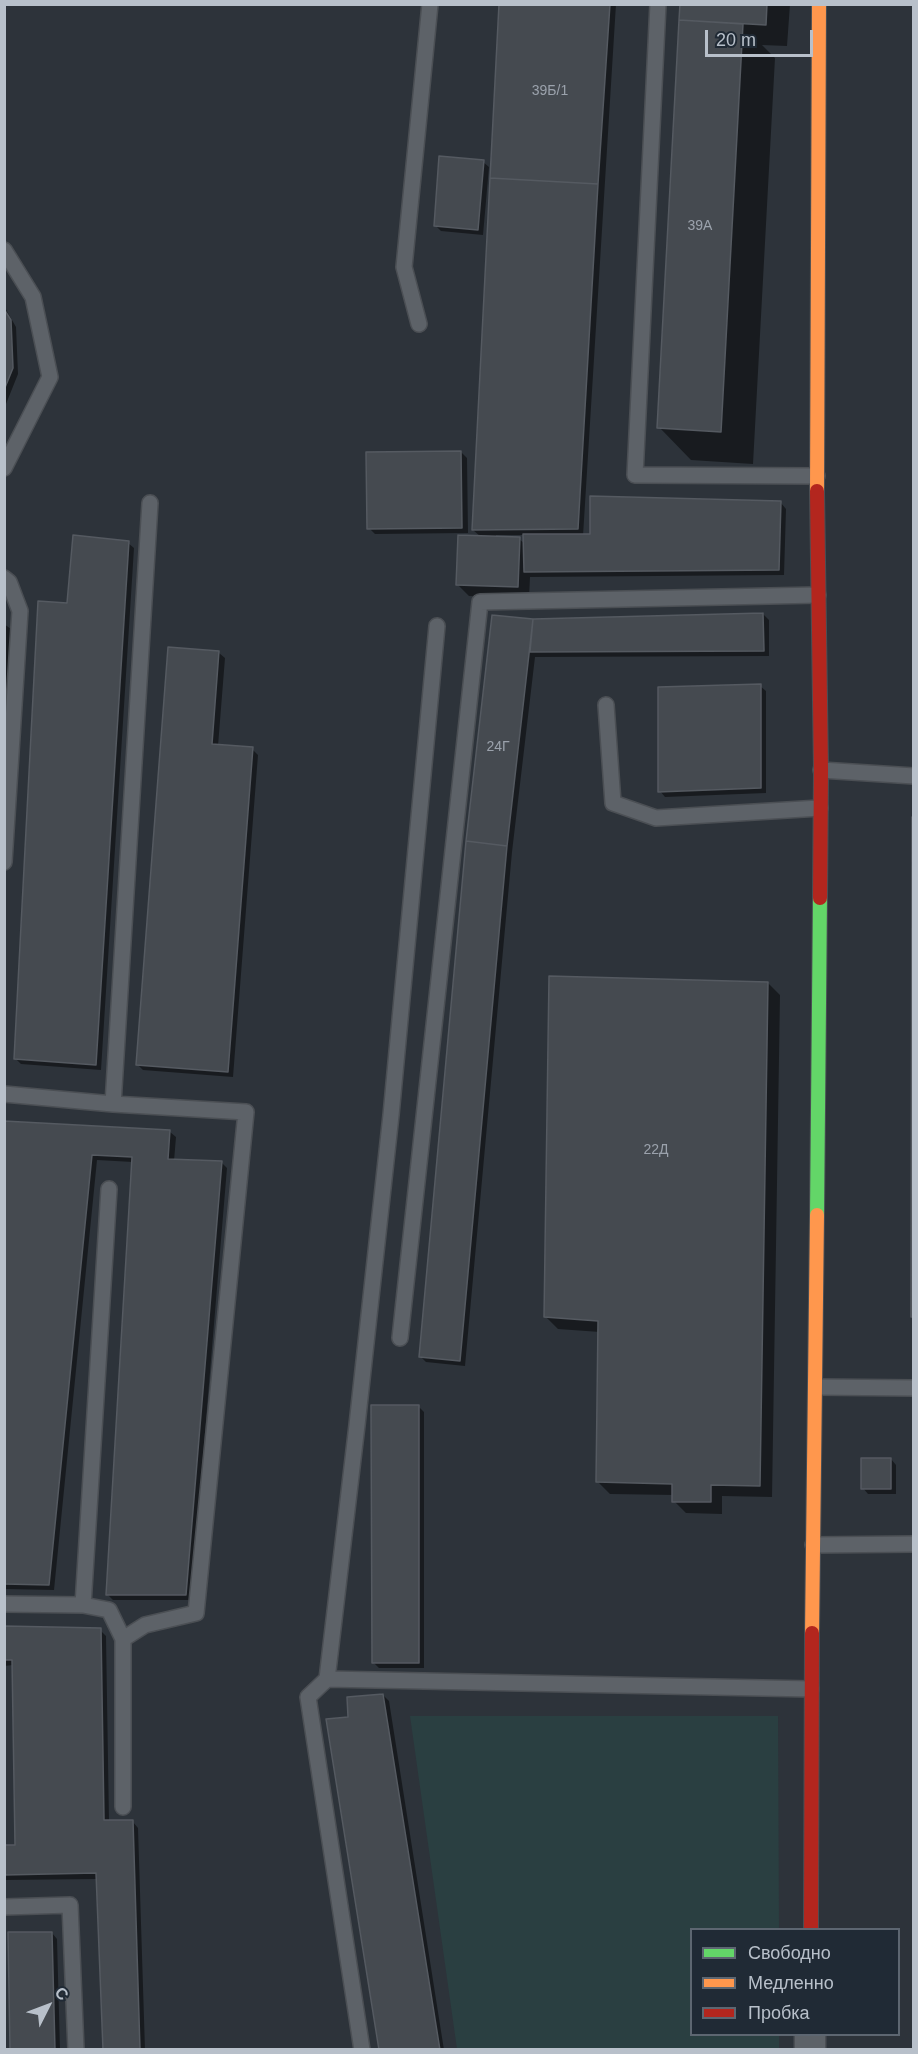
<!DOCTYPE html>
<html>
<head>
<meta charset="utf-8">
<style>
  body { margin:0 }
  #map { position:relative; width:918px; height:2054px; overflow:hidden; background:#2d333a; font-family:Helvetica,sans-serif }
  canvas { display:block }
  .frame { position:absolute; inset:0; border:6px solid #b8c0ca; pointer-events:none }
  .legend { position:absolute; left:690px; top:1928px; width:210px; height:108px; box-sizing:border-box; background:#202a35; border:2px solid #5d6671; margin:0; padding:8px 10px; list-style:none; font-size:18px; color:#b8c0ca }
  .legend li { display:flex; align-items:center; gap:12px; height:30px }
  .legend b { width:30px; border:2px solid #5d6671 }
  .north { position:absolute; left:18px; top:1976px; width:60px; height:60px; -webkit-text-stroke:4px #202a35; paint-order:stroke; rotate:48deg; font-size:16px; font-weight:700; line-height:24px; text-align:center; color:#b8c0ca }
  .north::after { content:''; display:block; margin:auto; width:21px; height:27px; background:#b8c0ca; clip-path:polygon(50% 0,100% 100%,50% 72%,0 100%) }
  .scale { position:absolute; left:705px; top:30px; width:108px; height:27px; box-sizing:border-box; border:3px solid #b8c0ca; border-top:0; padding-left:8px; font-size:18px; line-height:21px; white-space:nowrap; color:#b8c0ca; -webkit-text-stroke:4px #202a35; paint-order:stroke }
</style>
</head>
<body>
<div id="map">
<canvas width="918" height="2054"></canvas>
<div class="frame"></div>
<ul class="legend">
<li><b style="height:8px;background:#63d668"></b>Свободно</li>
<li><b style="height:8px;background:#ff974d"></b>Медленно</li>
<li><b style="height:8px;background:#b3261e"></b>Пробка</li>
</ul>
<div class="north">С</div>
<div class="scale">20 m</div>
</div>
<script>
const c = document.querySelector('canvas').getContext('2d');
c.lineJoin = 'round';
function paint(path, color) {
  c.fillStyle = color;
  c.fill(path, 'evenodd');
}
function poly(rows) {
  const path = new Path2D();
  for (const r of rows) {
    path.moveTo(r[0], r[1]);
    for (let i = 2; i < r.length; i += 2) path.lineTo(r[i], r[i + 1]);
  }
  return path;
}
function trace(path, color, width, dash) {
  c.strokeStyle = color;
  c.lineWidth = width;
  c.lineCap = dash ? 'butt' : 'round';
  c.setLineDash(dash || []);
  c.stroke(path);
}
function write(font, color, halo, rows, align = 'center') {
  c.font = font + ' Helvetica,sans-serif';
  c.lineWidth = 5;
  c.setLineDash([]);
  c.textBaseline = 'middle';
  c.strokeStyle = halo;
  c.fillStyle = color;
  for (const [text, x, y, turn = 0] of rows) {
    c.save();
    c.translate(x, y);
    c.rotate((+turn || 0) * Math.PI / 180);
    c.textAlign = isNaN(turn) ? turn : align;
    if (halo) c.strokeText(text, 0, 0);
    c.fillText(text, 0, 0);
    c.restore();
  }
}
paint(poly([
  [410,1716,778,1716,779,1929,692,1930,692,2034,779,2035,779,2049,457,2049]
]), '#2a3f41');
paint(poly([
  [500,4,616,4,583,536,781,503,786,509,784,575,530,577,529,598,469,596,457,584,481,537,473,530],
  [496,535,525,535,525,544,519,539,496,538],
  [681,4,790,4,787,46,762,45,775,58,753,464,691,460,659,427],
  [483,162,489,167,483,235,441,231,435,225],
  [4,306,16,327,18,374,4,409],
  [461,452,467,458,468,533,375,534,369,528],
  [128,543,134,548,101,1070,21,1064,15,1058,69,604],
  [763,614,769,620,769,656,535,657,512,852,465,1366,426,1362,420,1356,493,617,533,620],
  [4,624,11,629,4,734],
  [219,653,225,658,218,746,252,749,258,755,233,1077,143,1070,137,1064],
  [760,686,766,691,766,793,665,797,660,791],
  [768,983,780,995,772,1497,722,1496,722,1514,686,1513,674,1501,674,1495,610,1494,598,1482,600,1332,558,1329,546,1317],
  [4,1122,170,1132,176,1137,174,1161,221,1162,227,1168,191,1600,113,1600,107,1594,133,1162,97,1160,54,1590,4,1589],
  [418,1406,424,1412,424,1668,379,1668,373,1662],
  [891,1459,896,1465,896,1494,868,1494,863,1488],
  [4,1627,100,1630,106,1636,109,1821,133,1822,138,1828,145,2050,104,2050,98,1879,4,1880,4,1847,16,1846,13,1665,4,1666],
  [383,1695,389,1701,444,2050,380,2050,350,1718],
  [52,1933,57,1939,60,2050,12,2050]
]), '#0007');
const building = poly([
  [499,4,610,4,598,184,490,178,499,4],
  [680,4,767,4,766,25,679,20,680,4],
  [679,20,743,24,721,432,657,428,679,20],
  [439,156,484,160,478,230,434,226,439,156],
  [490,178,598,184,578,529,472,530,490,178],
  [4,309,11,320,13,368,4,390,4,309],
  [461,451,462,528,367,529,366,452,461,451],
  [590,496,781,501,779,570,524,572,523,534,590,534,590,496],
  [73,535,129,541,96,1065,14,1059,38,601,67,603,73,535],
  [458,535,520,537,518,587,456,585,458,535],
  [763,613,764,651,530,652,533,619,763,613],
  [492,615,533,619,507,846,466,841,492,615],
  [168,647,219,651,212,744,253,747,228,1072,136,1065,168,647],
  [761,684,761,788,658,792,658,687,761,684],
  [912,817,914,817,914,1317,911,1317,912,817],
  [466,841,507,846,460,1361,419,1357,466,841],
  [549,976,768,982,760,1486,711,1485,711,1502,672,1502,672,1484,596,1482,598,1321,544,1317,549,976],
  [4,1121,170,1130,168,1159,222,1161,186,1595,106,1595,132,1157,92,1155,49,1585,4,1584,4,1121],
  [371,1405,419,1405,419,1663,372,1663,371,1405],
  [861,1458,891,1458,891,1489,861,1489,861,1458],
  [4,1626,101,1628,104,1820,133,1820,140,2050,103,2050,96,1873,4,1875,4,1845,15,1845,12,1660,4,1660,4,1626],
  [383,1694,440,2050,379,2050,326,1719,348,1717,347,1697,383,1694],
  [8,1932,52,1932,55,2050,10,2050,8,1932]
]);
paint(building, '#454a50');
trace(building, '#555a61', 1.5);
const lane = poly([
  [658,4,635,475,817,476],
  [4,250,33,297,50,377,4,468],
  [419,324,404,267,430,4],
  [4,578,9,582,20,611,4,862],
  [437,626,391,1115,357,1425,327,1679,811,1689],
  [606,705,613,803,656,818,820,808],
  [821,770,914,776],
  [4,1094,113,1104,246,1112,196,1613,145,1625,123,1639,109,1610,83,1605,4,1604],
  [113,1104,150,503],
  [400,1338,480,602,818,595],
  [816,1387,914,1388],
  [813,1545,914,1544],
  [83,1605,109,1189],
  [123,1639,123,1807],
  [327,1679,308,1697,362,2050],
  [4,1907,70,1905,76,2050]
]);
const street = poly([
  [810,2050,810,2034]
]);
const fast = poly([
  [817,1215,820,898]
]);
const slow = poly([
  [817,491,819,4],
  [812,1633,817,1215]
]);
const jam = poly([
  [817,491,821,770,820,898],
  [811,1930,812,1633]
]);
trace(lane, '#4b4f54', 18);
trace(street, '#4b4f54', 33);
trace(fast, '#4b4f54', 16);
trace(slow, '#4b4f54', 16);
trace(jam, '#4b4f54', 16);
trace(lane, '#5d6268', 15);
trace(street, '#5d6268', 30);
trace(fast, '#63d668', 14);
trace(slow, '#ff974d', 14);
trace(jam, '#b3261e', 14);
write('14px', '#9ba2ac', null, [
  ["39Б/1",550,91],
  ["39А",700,226],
  ["24Г",498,747],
  ["22Д",656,1150]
]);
</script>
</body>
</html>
